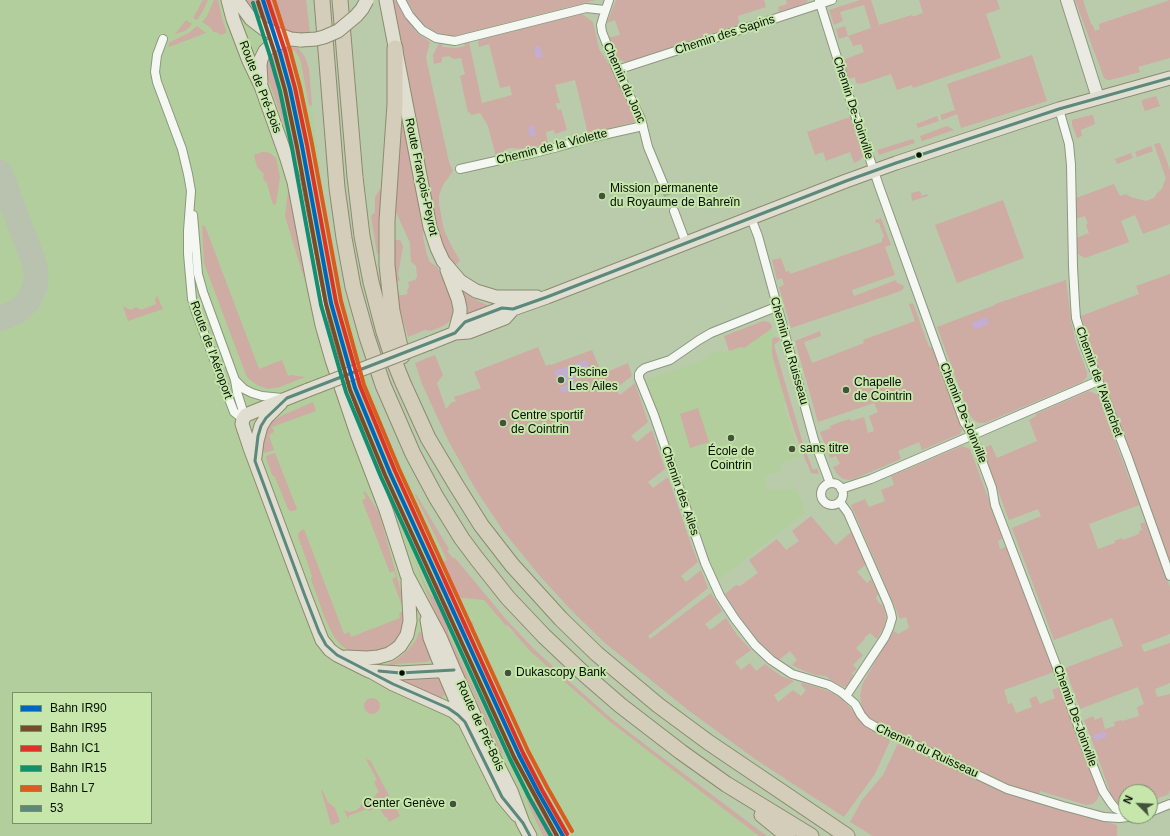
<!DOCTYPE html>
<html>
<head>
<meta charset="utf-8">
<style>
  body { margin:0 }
  #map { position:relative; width:1170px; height:836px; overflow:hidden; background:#bacbac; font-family:Helvetica,sans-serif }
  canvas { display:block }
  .legend { position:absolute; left:12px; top:692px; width:140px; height:132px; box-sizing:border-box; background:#c6e6ac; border:1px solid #799067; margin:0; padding:5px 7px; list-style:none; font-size:12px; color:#050f00 }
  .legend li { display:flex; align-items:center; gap:8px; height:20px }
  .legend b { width:20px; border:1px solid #799067 }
  .north { position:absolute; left:1118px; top:784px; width:40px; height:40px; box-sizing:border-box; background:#c6e6ac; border:1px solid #799067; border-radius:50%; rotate:294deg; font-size:11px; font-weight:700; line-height:16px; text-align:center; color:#050f00 }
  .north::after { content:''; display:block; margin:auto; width:14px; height:18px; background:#44513c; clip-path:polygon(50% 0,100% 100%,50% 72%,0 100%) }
</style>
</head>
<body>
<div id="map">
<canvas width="1170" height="836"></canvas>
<ul class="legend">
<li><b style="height:5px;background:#0065bd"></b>Bahn IR90</li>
<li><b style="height:5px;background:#7a4b2a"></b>Bahn IR95</li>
<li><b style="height:5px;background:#dd3327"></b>Bahn IC1</li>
<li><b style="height:5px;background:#128e71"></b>Bahn IR15</li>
<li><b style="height:5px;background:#da5c1f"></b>Bahn L7</li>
<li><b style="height:5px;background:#5b897c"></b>53</li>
</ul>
<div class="north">N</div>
</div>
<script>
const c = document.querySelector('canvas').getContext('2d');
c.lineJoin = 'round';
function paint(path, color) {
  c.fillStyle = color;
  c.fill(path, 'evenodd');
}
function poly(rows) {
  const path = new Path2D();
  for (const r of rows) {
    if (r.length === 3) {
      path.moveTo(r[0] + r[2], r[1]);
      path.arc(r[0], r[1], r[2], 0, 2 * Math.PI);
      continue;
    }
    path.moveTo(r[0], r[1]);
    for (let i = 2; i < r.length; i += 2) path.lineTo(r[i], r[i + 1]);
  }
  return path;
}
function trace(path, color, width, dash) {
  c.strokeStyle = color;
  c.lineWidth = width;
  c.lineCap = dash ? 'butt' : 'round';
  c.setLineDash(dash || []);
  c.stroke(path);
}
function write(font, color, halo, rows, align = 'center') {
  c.font = font + ' Helvetica,sans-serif';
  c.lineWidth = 4;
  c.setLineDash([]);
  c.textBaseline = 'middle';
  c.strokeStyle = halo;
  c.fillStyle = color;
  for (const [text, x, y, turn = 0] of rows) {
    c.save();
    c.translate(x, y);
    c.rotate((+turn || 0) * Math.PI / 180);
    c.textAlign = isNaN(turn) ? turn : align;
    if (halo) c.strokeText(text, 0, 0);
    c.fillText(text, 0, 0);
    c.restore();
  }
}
paint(poly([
  [0,0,307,0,311,48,299,49,305,57,309,69,313,116,325,205,332,243,348,312,358,349,380,416,387,435,415,495,448,560,449,578,436,584,444,593,452,597,484,600,506,626,530,651,609,721,759,836,0,836],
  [13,693,151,693,151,823,13,823],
  [772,327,775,337,772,340,772,355,786,402,783,404,801,457,780,464,782,470,764,477,768,490,795,489,797,490,803,503,803,510,806,512,720,579,717,579,646,382,647,380,706,359,705,356,722,350,724,353,741,347,770,330]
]), '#b3ce9d');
paint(poly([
  [203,0,208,0,203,11,197,20,193,18],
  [214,0,218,0,222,18,226,30,226,33,221,35,216,32,213,32,211,28,202,22,207,16],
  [244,0,306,0,310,34,295,34,275,28,257,17],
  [392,0,397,0,416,32,430,42,426,58,449,162,453,171,443,185,439,196,439,204,444,230,452,247,460,261,454,266,446,254,435,228],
  [407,0,596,0,454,36,435,32,418,21],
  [616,0,764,0,766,7,738,16,739,23,738,25,626,62,617,59,607,38,620,35,615,20,607,23],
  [786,0,808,0,806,3,779,12,778,7,787,4],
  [860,0,871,0,879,25,912,15,912,16,915,16,923,13,919,0,997,0,1000,9,986,14,1001,58,913,88,912,85,897,90,891,74,861,84,856,83,855,77,849,79,843,60,864,52,861,44,853,46,851,41,848,36,839,39,836,29,845,26,848,36,871,28,864,5,840,12,843,21,834,25,829,10],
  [1075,0,1083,0,1091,24,1092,24,1095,31,1100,29,1099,24,1170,0,1170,58,1138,67,1140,72,1110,80,1107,80,1104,78],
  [582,14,593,22,599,49,613,70,638,121,588,134,575,80,555,85,560,103,556,103,556,105,558,110,561,109,567,130,555,134,554,130,546,132,548,144,526,149,510,148,504,150,505,154,496,157,488,126,480,113,471,115,470,112,468,113,460,76,465,74,461,58,453,59,453,58,451,58,450,56,442,57,442,62,434,64,433,55,438,45,440,44,442,44,443,47,456,48,465,46,464,43,469,42,482,103,512,95,510,86,500,88,489,44,479,47,478,42,479,40],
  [186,20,192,24,185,31,175,34],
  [197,26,206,33,169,47,168,46,170,42,189,33],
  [286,46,298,48,305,57,309,69,312,105,309,106,301,62,298,55,294,50,273,55,299,165,298,165,265,70,269,52],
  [1032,55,1047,101,961,128,957,114,942,120,940,115,955,110,947,84],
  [1156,96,1160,106,1145,111,1142,103,1142,100],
  [401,113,424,227,423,237,427,255,430,262,437,267,454,301,455,308,452,319,445,325,431,331,425,330,408,337,398,304,397,293,398,291,399,292,399,294,400,295,405,295,408,293,407,291,409,287,408,282,415,280,417,277,416,266,411,262,410,243,396,212,395,206],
  [1091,115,1093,115,1095,124,1081,130,1082,136,1077,138,1072,125,1072,120],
  [937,116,939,121,918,128,916,124],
  [850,117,864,157,861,158,860,160,854,163,850,152,826,161,823,152,815,155,807,132],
  [947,126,954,130,922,141,920,136],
  [913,139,915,143,879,155,877,150],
  [1160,143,1170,170,1170,224,1143,234,1135,215,1121,221,1129,242,1085,258,1076,253,1076,238,1089,233,1086,225,1088,224,1085,216,1076,219,1076,198,1114,184,1120,196,1126,194,1131,197,1146,201,1154,198,1157,193,1162,189,1165,180,1166,179,1154,144],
  [1151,146,1153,151,1137,157,1135,152],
  [262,152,266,152,270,153,276,158,280,177,276,204,274,205,272,202,267,183,263,179,264,174,257,167,254,155],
  [1131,153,1133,158,1117,164,1115,159],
  [381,188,384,188,382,253,377,254,371,216,375,212,375,197],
  [920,191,922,196,927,194,928,196,912,201,911,193],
  [288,192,289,192,305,282,285,216],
  [1003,200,1024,258,957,283,935,225],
  [881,218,891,245,885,247,895,275,852,290,854,296,896,280,897,283,903,285,904,288,901,291,791,328,779,287,784,285,782,278,777,280,772,260,781,258,786,272,789,271,790,274,882,242,882,238,884,237,879,223,876,223,875,220],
  [202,226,205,226,259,369,282,360,288,376,290,375,305,377,280,387,268,389,257,385,249,379,246,375,204,263],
  [394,240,399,240,401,241,403,247,398,274,400,280,397,282,396,282],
  [1170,274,1170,562,1089,347,1081,316,1139,294,1136,286],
  [1066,280,1071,320,1076,343,1087,372,1087,377,1082,382,985,423,979,423,974,420,969,414,937,327,995,305,995,304],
  [458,288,474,299,490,306,468,318],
  [157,296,163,309,128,321,123,306,131,310,136,307,141,310,156,304,155,299],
  [913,303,929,347,933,348,955,406,963,428,960,434,922,450,919,442,898,451,901,459,854,479,849,480,843,479,837,474,833,467,840,464,836,456,830,458,820,432,831,428,830,426,840,422,850,419,851,421,864,417,868,433,874,431,869,416,878,412,874,403,818,422,795,341,820,331,821,336,804,342,812,363,864,343,863,340,915,321,909,304],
  [763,321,768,322,771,324,772,327,770,330,744,348,741,347,729,351,724,336],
  [775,337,780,338,780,340,774,345,804,447,813,470,817,468,819,474,811,473,799,444,790,417,772,355,772,339],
  [538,347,546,366,550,364,551,365,592,350,602,374,628,363,632,376,615,389,620,395,635,383,648,422,631,436,637,442,652,430,665,469,648,482,653,488,668,477,691,544,698,562,681,576,686,582,701,570,708,588,648,636,650,639,711,593,722,611,705,624,710,630,726,618,737,635,751,650,735,662,741,670,750,663,756,671,765,664,781,676,794,681,774,695,778,702,793,690,801,696,806,690,801,685,802,683,820,688,833,693,843,700,866,726,889,738,890,741,875,774,844,817,755,759,688,710,605,643,573,612,539,575,504,532,476,490,449,442,433,408,422,384,415,363,435,355,443,375,437,383,446,409,451,403,456,401,454,397,481,388,474,372],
  [575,382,577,387,562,393,560,388],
  [1089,391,1098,395,1139,505,1089,524,1098,549,1115,543,1114,541,1122,538,1123,540,1139,534,1139,531,1142,530,1140,524,1145,522,1170,587,1170,634,1141,645,1144,652,1170,643,1170,683,1155,689,1157,697,1170,694,1170,789,1169,794,1150,801,1150,792,1126,792,1126,807,1118,804,1111,795,1094,746,1084,720,1093,716,1095,720,1102,717,1105,729,1115,726,1114,722,1121,720,1122,721,1139,716,1137,707,1144,704,1138,687,1080,709,1065,668,1123,646,1112,618,1054,640,1012,528,1041,516,1038,509,1009,520,982,448,983,444,984,448,991,445,997,458,1037,441,1029,420,1036,416,1036,414],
  [313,402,316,411,272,427,274,432,269,435,274,450,264,453,263,450,264,438,269,426,272,422,281,416],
  [698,408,709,442,690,448,680,414],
  [962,446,970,449,1003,538,998,541,1000,549,1007,547,1054,672,1004,690,1007,699,1008,704,1012,703,1016,713,1032,707,1029,699,1036,696,1040,704,1055,698,1052,690,1060,687,1099,790,1099,795,1097,800,1093,804,1086,805,1040,791,1039,794,1014,787,876,722,867,716,862,708,860,696,862,685,876,660,894,631,898,634,909,628,906,617,900,619,851,505,865,499,869,507,885,501,881,490,894,485,891,476],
  [275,453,297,509,294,511,290,511,288,509,275,477,272,475,266,458,266,456],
  [365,491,379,513,402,595,406,613,402,630,399,636,390,647,377,653,350,651,341,645,334,637,324,616,311,579,312,576,298,536,299,532,304,529,344,634,349,632,351,637,400,618,399,613,404,611,392,579,396,577,394,571,390,573,362,500,366,498,363,492],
  [416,494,449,549,447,551,453,558,455,558,505,618,533,648,571,683,612,719,647,746,767,836,759,836,609,721,530,651,514,633,514,632,507,625,506,626,484,600,452,597,444,593,440,590,436,584,448,578,441,563,447,560,415,495],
  [811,516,836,545,851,532,866,564,857,572,867,583,871,579,878,594,876,597,876,599,880,604,883,605,885,611,886,619,884,627,877,639,870,633,864,638,865,639,856,648,863,655,853,665,857,669,852,673,854,676,846,687,844,687,832,681,826,676,816,675,804,671,792,665,797,660,790,651,779,660,766,649,749,631,725,594,736,585,740,586,758,573,749,560,777,539,786,550,799,541,792,531],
  [411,551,427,589,430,594,439,602,447,606,456,608,457,611,451,616,448,622,448,633,487,716,503,753,501,754,469,683,466,684,426,590],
  [466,620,473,622,474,629,471,634,460,639,458,628,462,621],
  [419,632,421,632,432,658,427,662,395,664,395,667,388,667,386,665,399,658,408,650,416,640],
  [397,678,440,678,447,694,442,697,441,699,397,681],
  [372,706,8],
  [898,743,1005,791,1044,804,1117,825,1117,835,1118,836,873,836,850,822,862,800,883,775],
  [366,759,370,760,400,816,389,822,387,817,385,817,379,807,369,811,367,809,348,816,349,819,348,819,344,810,349,812,355,811,359,808,361,805,371,799,374,798,376,794,379,792,374,782,377,780],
  [523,782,533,801,536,800,556,836,543,836,529,806,522,783],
  [321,790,322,790,328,802,335,808,340,822,331,825]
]), '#ceaba3');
paint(poly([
  [540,46,543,57,536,58,534,47],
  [534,125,536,136,530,137,528,127],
  [986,317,989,324,975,330,972,323],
  [586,360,591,373,559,385,554,371],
  [575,382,578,387,562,393,560,388],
  [1105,731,1107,737,1095,741,1093,735]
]), '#c3aed1');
trace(poly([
  [0,172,34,263,36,272,36,280,35,287,29,300,18,311,0,319]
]), '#b8c2af', 25);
trace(poly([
  [665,188,674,211]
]), '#9faf92', 8, [8, 4]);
const street = poly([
  [401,0,409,15,422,30,436,38,455,41,586,8,605,10],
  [609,0,603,18,601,25,602,32,617,70,641,119,648,147,665,188],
  [819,0,854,112,879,186,964,422,972,434,992,488,995,505,1056,665,1089,756,1103,791,1111,803,1115,808,1126,813],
  [163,39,157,55,155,72,157,82,182,149,188,174,191,191,190,204,188,231,188,254,192,299,196,312,234,412,243,419],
  [617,70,832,0],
  [1059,109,1069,144,1071,165,1073,267,1075,304,1076,318,1084,344,1128,458,1170,576],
  [460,169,518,156,526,155,558,147,585,139,643,126],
  [674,211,686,243],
  [193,215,198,274,203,292,235,380,237,392,242,408,243,419],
  [751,218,758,236,814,440,830,483],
  [776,307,711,333,699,340,670,360,645,368,641,371,639,374,639,378,654,415,705,563,720,596,735,619,755,645,771,660,792,674,829,685,841,692,855,704,861,715,867,722,881,730,917,746,1007,789,1063,806,1104,817,1119,818,1138,816],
  [235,380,244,389,252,393,262,396,282,398],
  [832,494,11],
  [841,489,871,479,1098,381],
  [840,502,848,513,888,604,891,613,892,618,889,628,885,637,846,696],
  [1150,812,1170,804]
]);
const secondary = poly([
  [1067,0,1098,98]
]);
const primary = poly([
  [228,0,233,19,249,61,261,86,287,159,294,182,313,282,322,325,332,360,357,434,386,510,407,575,440,637,454,670,488,746,511,791,523,823,530,836],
  [237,0,251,19,264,29,291,39,301,40],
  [386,0,430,227,437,248,443,261,460,281,476,291,496,297,537,297],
  [261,82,260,65,261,59,265,51,272,45,291,39],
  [447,270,458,299,460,308,460,313,455,332],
  [455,333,465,322,502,308,513,309,547,297,846,181,896,163,1059,109,1170,78],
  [430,343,455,333,469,332,505,318,513,309],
  [308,390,253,412,246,415,243,419,242,424,250,448,305,596,322,640,330,650,337,655,369,671,400,673,454,670],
  [255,457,257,441,261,426,266,418,281,403],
  [427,620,430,638,437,656,465,722,502,797,517,815],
  [346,657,367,658,378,657,389,654,395,650,400,646,407,635,410,621,408,581],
  [372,672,393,684,453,711,462,719]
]);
const highway = poly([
  [322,0,337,188,344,238,353,287,367,337,383,385,413,454,436,497,462,539,477,559,508,598,544,636,582,672,620,705,681,752,726,784,811,836],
  [340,0,355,177,362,236,371,282,384,332,392,356,403,383,428,438,456,485,481,525,512,565,561,619,597,654,658,705,708,742,847,836],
  [395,48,395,104,387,221,387,265,392,311,402,356],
  [762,815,788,836]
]);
trace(street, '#8b987f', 10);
trace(secondary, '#8b987f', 14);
trace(primary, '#8c8b6e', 15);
trace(highway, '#8c8b6e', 17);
trace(street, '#f5f7f3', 8);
trace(secondary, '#ebeae2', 12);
trace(primary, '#e0ded1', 13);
trace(highway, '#d3cdba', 15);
const primaryBridge = poly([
  [301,40,316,39,324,37,338,31,356,16,362,9,367,0],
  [308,390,430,343]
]);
trace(primaryBridge, '#8c8b6e', 15, []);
trace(primaryBridge, '#e0ded1', 13);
trace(poly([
  [379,671,400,673,454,670],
  [530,836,523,823,502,797,465,722,458,715,448,708,393,684,337,655,326,645,319,632,305,596,255,461,258,436,261,426,266,418,287,398,455,333,465,322,502,308,513,309,547,297,846,181,896,163,1059,109,1170,78]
]), '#5b897c', 3);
trace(poly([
  [263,0,280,53,290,89,302,146,331,303,355,388,390,473,519,755,538,792,563,836]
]), '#0065bd', 4);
trace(poly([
  [258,2,275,54,285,90,297,147,326,304,350,390,385,475,514,757,534,794,557,836]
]), '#7a4b2a', 4);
trace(poly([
  [268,0,285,51,295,88,307,145,336,302,360,386,395,471,523,753,542,790,567,834]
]), '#dd3327', 4);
trace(poly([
  [253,3,270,56,280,91,292,148,321,305,346,392,381,477,510,759,529,797,551,836]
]), '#128e71', 4);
trace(poly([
  [274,0,290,50,300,87,312,144,341,301,364,385,399,469,528,751,547,787,572,831]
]), '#da5c1f', 4);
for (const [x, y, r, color] of [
  [919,155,3.5,"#050f00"],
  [602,196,4,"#44513c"],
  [561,380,4,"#44513c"],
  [846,390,4,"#44513c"],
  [503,423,4,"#44513c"],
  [731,438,4,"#44513c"],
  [792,449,4,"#44513c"],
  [402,673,3.5,"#050f00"],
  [508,673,4,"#44513c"],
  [453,804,4,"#44513c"]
]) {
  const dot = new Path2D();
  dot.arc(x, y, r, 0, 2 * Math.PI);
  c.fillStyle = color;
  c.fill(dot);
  trace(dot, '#c6e6ac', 1.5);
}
write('12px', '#050f00', '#c6e6ac', [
  ["Chemin des Sapins",725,35,-18],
  ["Chemin du Jonc",624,83,66],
  ["Route de Pré-Bois",260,87,69],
  ["Chemin De-Joinville",853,108,72],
  ["Chemin de la Violette",552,147,-14],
  ["Route François-Peyrot",421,177,78],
  ["Route de l'Aéroport",211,350,70],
  ["Chemin du Ruisseau",789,351,74],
  ["Chemin de l'Avanchet",1099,382,70],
  ["Chemin De-Joinville",963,413,68],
  ["Chemin des Ailes",680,491,71],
  ["Chemin De-Joinville",1075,716,70],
  ["Route de Pré-Bois",480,726,65],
  ["Chemin du Ruisseau",927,751,25]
]);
write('12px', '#050f00', '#c6e6ac', [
  ["Mission permanente",610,189],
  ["du Royaume de Bahreïn",610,203],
  ["Piscine",569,373],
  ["Les Ailes",569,387],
  ["Chapelle",854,383],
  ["de Cointrin",854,397],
  ["Centre sportif",511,416],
  ["de Cointrin",511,430],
  ["sans titre",800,449],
  ["École de",731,452,"center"],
  ["Cointrin",731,466,"center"],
  ["Dukascopy Bank",516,673],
  ["Center Genève",445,804,"right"]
], 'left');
</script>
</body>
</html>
